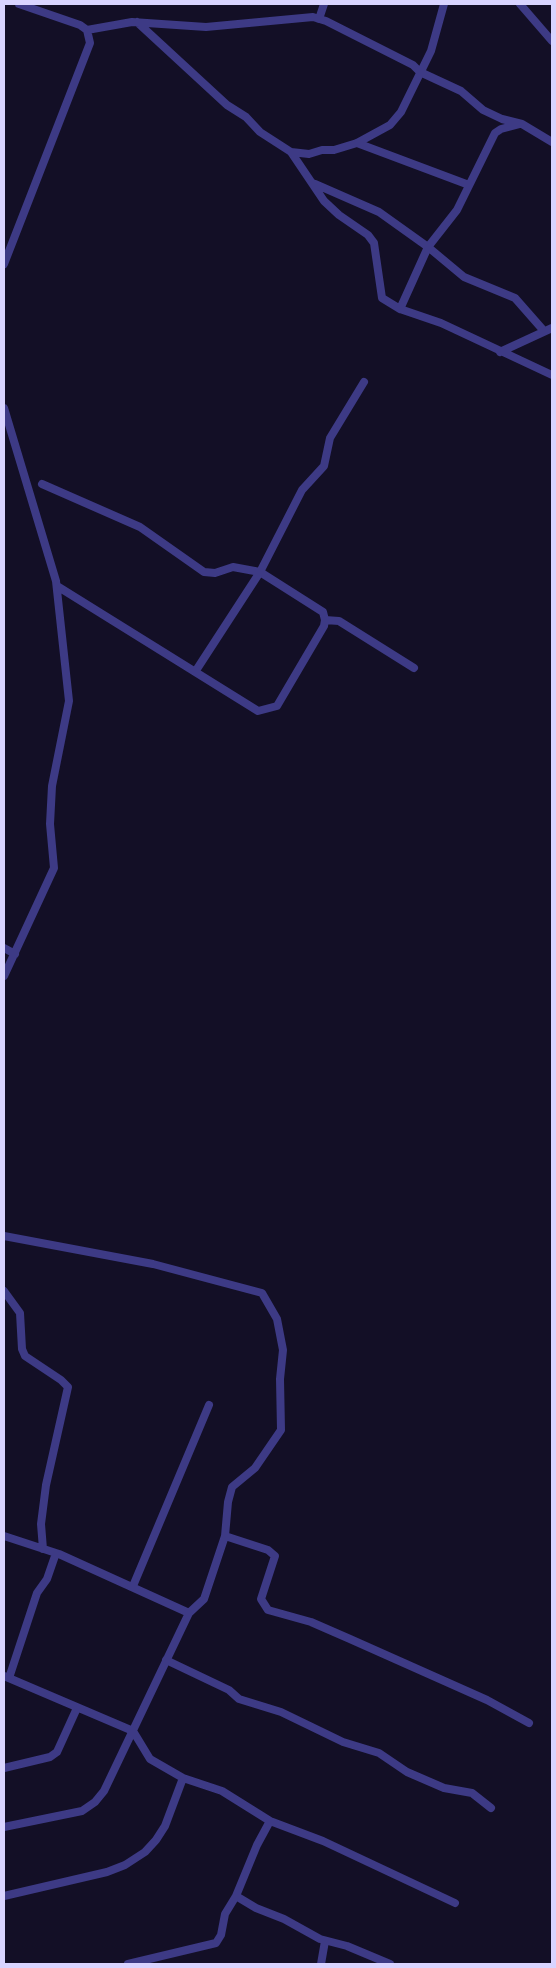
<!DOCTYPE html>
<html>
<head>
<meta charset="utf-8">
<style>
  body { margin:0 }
  #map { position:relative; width:556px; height:1968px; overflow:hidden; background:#130f26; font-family:Roboto,sans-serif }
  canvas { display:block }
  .frame { position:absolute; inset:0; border:5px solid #d9d4ff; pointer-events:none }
</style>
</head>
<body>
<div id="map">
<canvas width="556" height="1968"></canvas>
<div class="frame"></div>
</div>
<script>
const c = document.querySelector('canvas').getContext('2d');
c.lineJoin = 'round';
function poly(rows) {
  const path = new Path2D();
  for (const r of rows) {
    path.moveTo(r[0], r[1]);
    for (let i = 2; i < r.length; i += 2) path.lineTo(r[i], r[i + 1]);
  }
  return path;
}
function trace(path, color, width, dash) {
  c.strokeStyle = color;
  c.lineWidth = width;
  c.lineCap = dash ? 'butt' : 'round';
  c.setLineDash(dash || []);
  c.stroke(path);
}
trace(poly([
  [520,4,552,41],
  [319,19,324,4],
  [137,22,227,105,246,117,260,132,291,152,309,154,322,150,334,150,357,143,390,125,401,112,431,51,444,4],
  [87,30,132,22,206,27,313,17,326,21,413,65,420,72,461,91,483,110,502,119,522,124,552,142],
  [357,143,469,185],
  [291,152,324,201,339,215,368,235,374,243,382,298,400,309,441,323,552,375],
  [315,184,379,212,428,247,464,277,515,298,544,331],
  [4,264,90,43,87,30,80,25,19,4],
  [400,309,428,247,457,210,495,133,501,129,520,124],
  [500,352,552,328],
  [4,408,56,581,69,701,52,786,50,824,54,868,4,976],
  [42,484,140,527,204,572,215,573,233,567,260,572,323,612,325,620,324,626,277,706,258,711,57,586],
  [325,620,339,621,414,668],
  [195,672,260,572,302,490,324,466,330,438,364,382],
  [4,948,15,954],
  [4,1236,153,1264,262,1293,277,1319,283,1350,280,1379,281,1430,255,1468,232,1487,228,1502,225,1536,204,1599,189,1613,104,1791,95,1802,82,1811,4,1827],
  [4,1291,20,1313,22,1349,25,1356,61,1380,68,1387,46,1485,41,1524,43,1549],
  [4,1536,59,1554,189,1613],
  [225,1536,268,1550,275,1556,261,1599,268,1610,311,1622,350,1639,487,1700,529,1723],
  [133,1586,209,1405],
  [166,1660,229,1690,239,1699,281,1712,343,1742,379,1753,407,1772,444,1788,472,1793,491,1808],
  [4,1676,133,1731,150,1759,183,1778,222,1791,270,1821,323,1841,455,1903],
  [9,1678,37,1593,47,1579,56,1553],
  [4,1768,50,1757,57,1752,77,1708],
  [4,1896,107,1872,125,1865,145,1852,156,1840,165,1826,183,1778],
  [236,1896,256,1908,284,1919,320,1939,347,1946,390,1964],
  [128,1964,216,1943,221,1935,225,1914,236,1896,257,1845,270,1821],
  [321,1964,325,1941]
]), '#3d3a85', 8);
</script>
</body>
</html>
